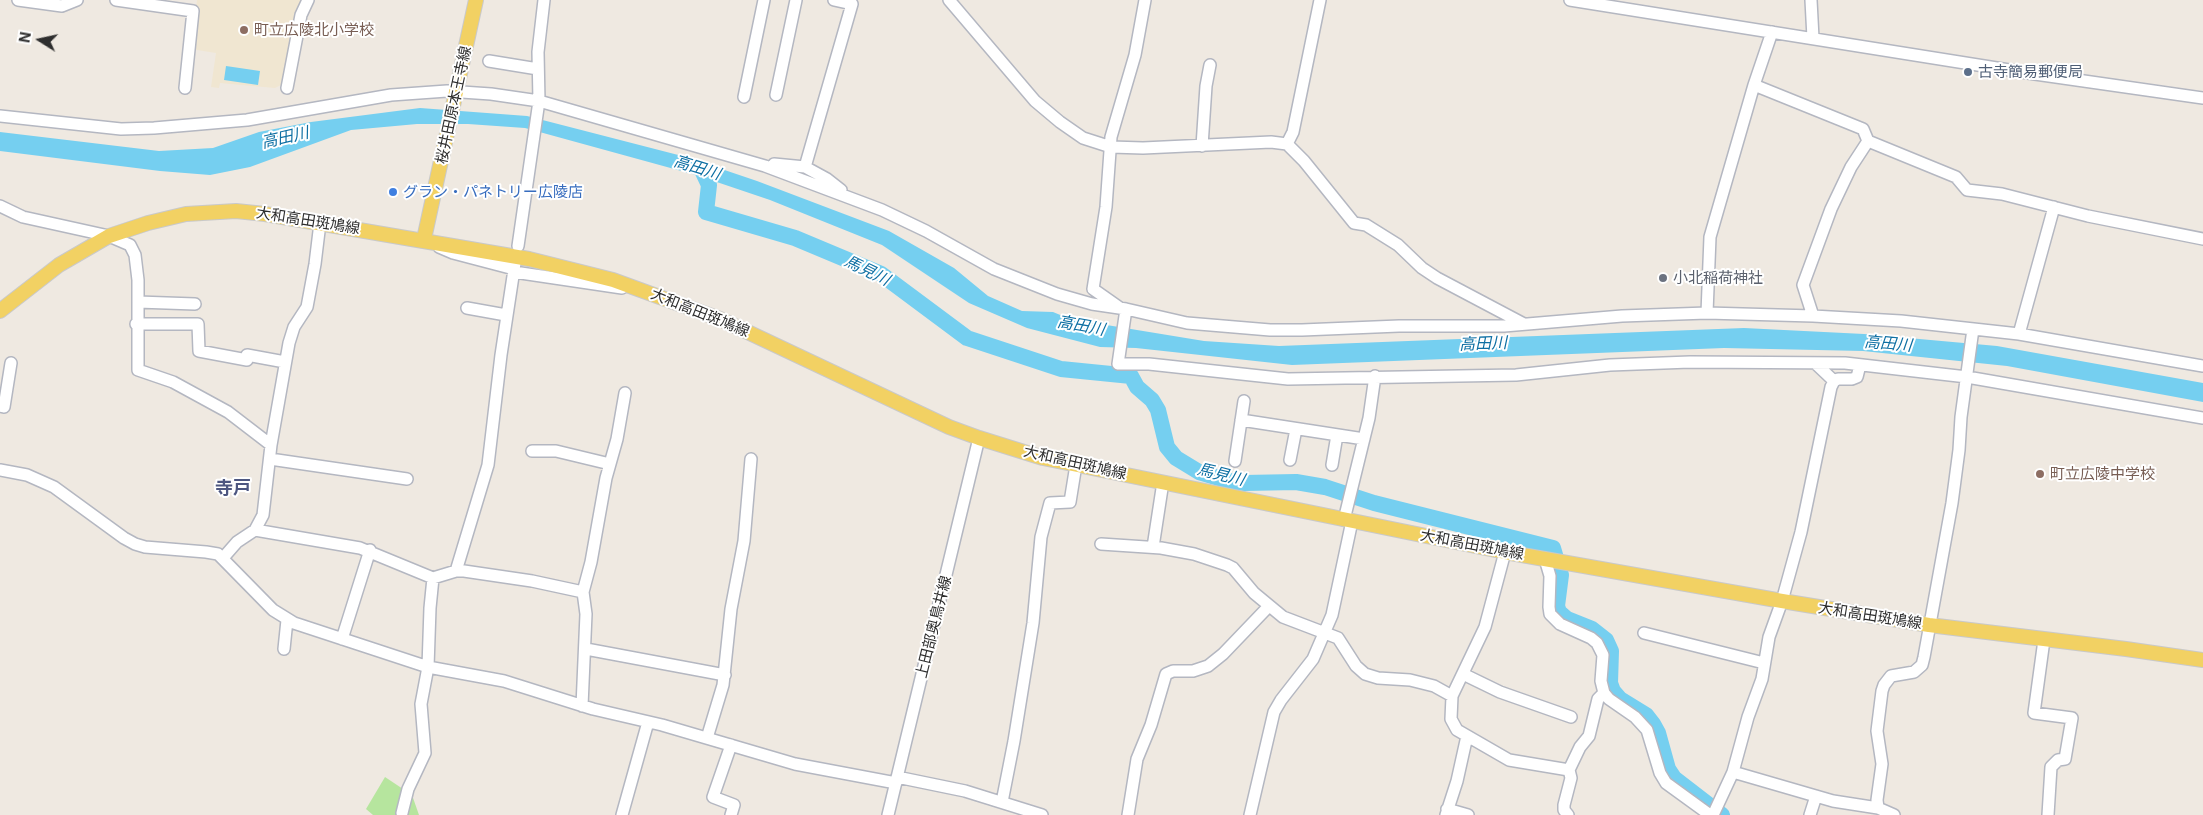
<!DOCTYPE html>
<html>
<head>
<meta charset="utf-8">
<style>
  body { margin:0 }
  #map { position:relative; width:2203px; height:815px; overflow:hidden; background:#efe9e1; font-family:Inter,sans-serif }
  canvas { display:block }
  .north { position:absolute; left:15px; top:15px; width:50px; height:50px; -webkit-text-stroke:4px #fff; paint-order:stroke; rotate:280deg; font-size:14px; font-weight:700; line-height:20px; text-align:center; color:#2e2e2e }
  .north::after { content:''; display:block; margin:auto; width:18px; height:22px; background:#2e2e2e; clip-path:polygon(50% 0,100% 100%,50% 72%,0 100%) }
</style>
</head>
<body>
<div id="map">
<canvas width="2203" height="815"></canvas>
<div class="north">N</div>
</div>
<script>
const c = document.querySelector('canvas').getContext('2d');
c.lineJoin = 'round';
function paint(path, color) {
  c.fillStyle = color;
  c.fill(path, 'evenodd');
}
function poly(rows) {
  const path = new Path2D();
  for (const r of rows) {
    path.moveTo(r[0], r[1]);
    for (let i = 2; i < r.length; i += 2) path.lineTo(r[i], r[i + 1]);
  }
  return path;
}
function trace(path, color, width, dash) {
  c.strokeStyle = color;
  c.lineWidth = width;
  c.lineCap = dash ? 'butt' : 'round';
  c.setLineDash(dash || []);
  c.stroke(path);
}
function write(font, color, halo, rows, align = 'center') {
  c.font = font + ' Inter,"Noto Sans JP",sans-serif';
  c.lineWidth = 4;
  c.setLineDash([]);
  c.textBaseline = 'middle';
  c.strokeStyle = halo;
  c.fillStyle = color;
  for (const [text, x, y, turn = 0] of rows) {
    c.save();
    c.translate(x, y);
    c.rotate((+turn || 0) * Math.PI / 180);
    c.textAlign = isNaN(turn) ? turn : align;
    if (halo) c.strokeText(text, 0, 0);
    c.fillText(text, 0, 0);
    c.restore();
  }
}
paint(poly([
  [197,0,305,0,283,84,275,88,220,83,219,88,211,87,216,53,191,49]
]), '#f0e6d1');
paint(poly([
  [385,777,412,795,419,815,373,815,366,809]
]), '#b6e59e');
paint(poly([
  [226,66,260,71,258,85,224,80],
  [420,108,527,116,686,157,757,181,889,231,954,268,988,296,1022,311,1053,312,1070,319,1204,341,1279,346,1744,328,1864,334,1997,346,2203,383,2203,402,2007,366,1863,351,1724,348,1292,365,1136,348,1100,347,1027,328,969,303,882,245,770,200,696,175,525,128,468,124,417,124,351,130,250,167,210,175,160,171,0,151,0,132,159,151,213,148,259,132,311,122]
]), '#75cff0');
trace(poly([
  [701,168,709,185,706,212,795,238,881,274,967,338,1061,369,1131,376,1137,387,1152,400,1158,410,1167,447,1176,458,1199,472,1229,481,1244,483,1296,482,1325,487,1374,503,1553,548,1561,575,1557,606,1559,612,1567,619,1592,629,1606,640,1611,651,1610,683,1613,691,1620,699,1646,715,1653,724,1658,733,1668,769,1674,778,1722,815]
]), '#75cff0', 16);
const minor = poly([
  [18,0,62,6,77,0],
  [116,0,193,11,185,88],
  [834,0,852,4,805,167,827,179,841,190],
  [949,0,1035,101,1060,122,1083,138,1111,147,1143,148,1271,142,1287,144,1304,161,1354,223,1366,225,1398,245,1422,268,1437,278,1524,324],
  [1570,0,2028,73,2203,98],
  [1811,0,1813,38],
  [489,61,538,69],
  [1754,85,1863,129,1868,141,1956,177,1967,190,2002,194,2088,216,2203,239],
  [287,88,301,15,308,0],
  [776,95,796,0],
  [744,97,764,0],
  [0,116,121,129,154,128,247,120,391,95,447,91,491,94,539,101,765,166,882,210,926,231,994,269,1057,294,1092,304,1126,309,1187,323,1270,330,1302,330,1399,326,1504,326,1622,316,1707,313,1813,316,1901,321,2019,334,2203,366],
  [1287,144,1293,132,1320,0],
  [1202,146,1206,86,1210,65],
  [774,164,805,167],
  [0,206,23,217,109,236,130,245,135,255,138,280,138,370,173,382,228,412,271,445],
  [518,246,539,101,538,52,544,0],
  [439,247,453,253,514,269],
  [514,272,622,288],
  [138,302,195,304],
  [467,308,506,315],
  [1120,308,1093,289,1106,207,1111,137,1135,55,1145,0],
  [1126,309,1118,364,1149,364,1288,379,1516,375,1610,365,1690,362,1845,363,1967,377,2203,418],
  [1707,313,1710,237,1754,85,1772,32],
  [1813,316,1803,285,1831,209,1851,167,1868,141],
  [136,324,198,324,199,351,247,360,247,355,285,362],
  [2019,334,2054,207],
  [1815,363,1834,381],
  [0,406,4,407,11,363],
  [1241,420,1364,439],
  [532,451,556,451,610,464],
  [270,459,407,479],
  [1290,460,1296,429],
  [1235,461,1244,401],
  [1332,465,1337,435],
  [0,470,27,475,54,487,124,538,135,544,145,547,206,552,218,554,273,610,294,623,428,667,504,681,593,709,662,725,795,764,896,783],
  [1344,520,1369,418,1375,376],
  [255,530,360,548,433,578,456,571,464,571,532,581,583,592],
  [1101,544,1161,548,1194,554,1227,565,1233,568,1254,593,1283,617,1338,638,1356,666,1365,674,1378,678,1410,680,1434,686,1452,696],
  [1153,547,1163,482],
  [1505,552,1485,627,1452,696,1451,719,1457,730,1509,760,1569,770,1571,778,1564,805,1564,810,1568,815],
  [223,558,237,542,255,530,263,515,271,445,289,343,294,327,307,307,315,264,320,223],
  [1545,559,1550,576,1549,607,1550,614,1560,624,1591,638,1597,643,1603,655,1601,681,1604,693,1609,699,1635,717,1647,730,1660,773,1666,783,1710,815],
  [456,571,488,465,501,355,515,263],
  [1644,633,1764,663],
  [342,639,370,550],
  [2044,640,2034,713,2072,718,2065,759,2058,760,2051,767,2048,815],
  [284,649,287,620],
  [586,649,725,675],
  [1463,674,1500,692,1571,717],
  [582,706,586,614,583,592,591,562,606,478,617,439,625,393],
  [707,738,723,685,731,609,744,541,751,459],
  [731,745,713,797,734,805,731,815],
  [1569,770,1580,747,1589,736,1598,699,1604,693],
  [1733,772,1833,801,1878,808],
  [897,777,965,791,1042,815],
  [1002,802,1014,741,1033,623,1041,537,1050,503,1070,502,1076,465],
  [1447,809,1468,815],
  [402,813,408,789,425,753,421,704,428,667,430,608,433,578],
  [622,815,648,722],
  [888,815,979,438],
  [1128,815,1137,759,1151,725,1166,674,1173,671,1193,671,1208,666,1223,654,1269,606],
  [1250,815,1274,712,1281,700,1313,659,1332,615,1352,521],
  [1446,815,1457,781,1467,736],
  [1713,815,1733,772,1748,717,1762,679,1769,637,1782,601,1801,532,1831,387,1834,381,1838,379,1852,379,1857,377,1860,365],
  [1810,815,1816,796],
  [1894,815,1878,808,1877,800,1882,764,1877,731,1882,691,1884,685,1891,676,1914,672,1922,665,1924,657,1952,503,1959,450,1961,417,1973,329]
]);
const major = poly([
  [424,239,476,0],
  [0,311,59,265,109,236,148,223,186,214,236,211,265,214,529,259,613,280,720,319,949,427,979,438,1043,458,1505,552,1782,601,1929,625,2126,649,2203,660]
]);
trace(minor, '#b4b7c1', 14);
trace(major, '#c9c9c9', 16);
trace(minor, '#fff', 11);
trace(major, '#f2d163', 14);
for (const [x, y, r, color] of [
  [244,30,5,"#8d6e63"],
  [1968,72,5,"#5c6f8a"],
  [393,192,5,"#3f7fe0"],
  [1663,278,5,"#6b7280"],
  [2040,474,5,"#8d6e63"]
]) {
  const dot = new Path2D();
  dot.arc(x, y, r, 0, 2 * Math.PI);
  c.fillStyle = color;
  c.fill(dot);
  trace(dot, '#fff', 2);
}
write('15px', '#785e54', '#fff', [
  ["町立広陵北小学校",254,30],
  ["町立広陵中学校",2050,474]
], 'left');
write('15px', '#4e5e75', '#fff', [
  ["古寺簡易郵便局",1978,72]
], 'left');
write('15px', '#2e2e2e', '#fff', [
  ["桜井田原本王寺線",454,105,-78],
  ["大和高田斑鳩線",308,221,9],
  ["大和高田斑鳩線",700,313,22],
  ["大和高田斑鳩線",1075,463,13],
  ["大和高田斑鳩線",1472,545,11],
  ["大和高田斑鳩線",1870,616,9],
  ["上田部奥鳥井線",934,627,-76]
]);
write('15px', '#366cbe', '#fff', [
  ["グラン・パネトリー広陵店",403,192]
], 'left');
write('15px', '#5b616d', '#fff', [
  ["小北稲荷神社",1673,278]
], 'left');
write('italic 16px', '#0d6fa3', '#fff', [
  ["高田川",285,138,-13],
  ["高田川",697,168,17],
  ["馬見川",867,271,26],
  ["高田川",1081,326,10],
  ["高田川",1483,344,-2],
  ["高田川",1888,344,5],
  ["馬見川",1221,475,14]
]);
write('bold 18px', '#4d5680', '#fff', [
  ["寺戸",233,489]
]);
</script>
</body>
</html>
